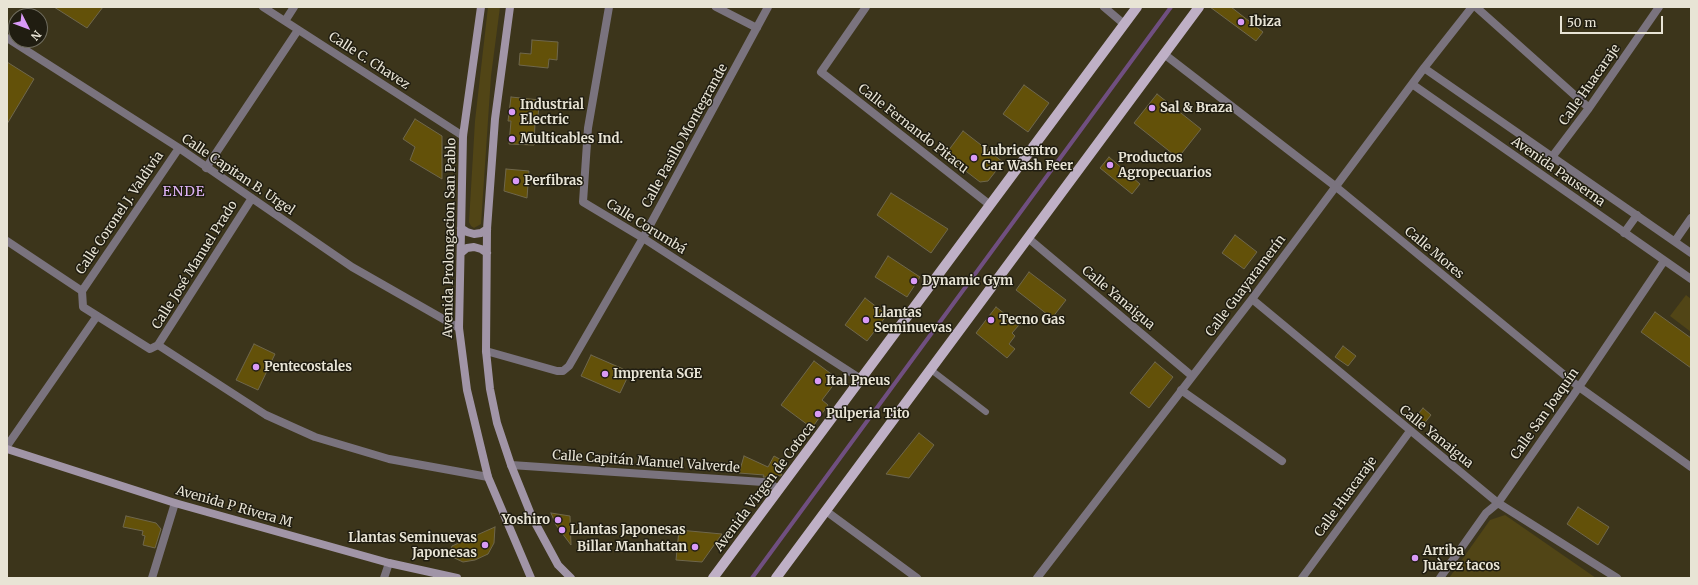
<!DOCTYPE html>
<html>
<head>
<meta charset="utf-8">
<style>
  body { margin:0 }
  #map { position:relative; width:1698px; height:585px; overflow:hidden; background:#3c351b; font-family:Merriweather,serif }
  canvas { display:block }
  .frame { position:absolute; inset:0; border:8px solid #e8e4d5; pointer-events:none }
  .north { position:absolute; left:8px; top:8px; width:40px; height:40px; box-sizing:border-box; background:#201d11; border:1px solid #706d5f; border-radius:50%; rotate:132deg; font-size:11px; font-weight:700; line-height:16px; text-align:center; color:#e8e4d5 }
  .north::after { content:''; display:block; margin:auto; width:14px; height:18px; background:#d99af7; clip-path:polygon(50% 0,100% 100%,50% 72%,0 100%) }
  .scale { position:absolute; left:1560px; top:16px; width:103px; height:18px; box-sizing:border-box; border:2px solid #e8e4d5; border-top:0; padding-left:5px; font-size:12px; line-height:14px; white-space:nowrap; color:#e8e4d5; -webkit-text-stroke:3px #201d11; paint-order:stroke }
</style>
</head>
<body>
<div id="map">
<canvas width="1698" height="585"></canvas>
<div class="frame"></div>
<div class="north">N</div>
<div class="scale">50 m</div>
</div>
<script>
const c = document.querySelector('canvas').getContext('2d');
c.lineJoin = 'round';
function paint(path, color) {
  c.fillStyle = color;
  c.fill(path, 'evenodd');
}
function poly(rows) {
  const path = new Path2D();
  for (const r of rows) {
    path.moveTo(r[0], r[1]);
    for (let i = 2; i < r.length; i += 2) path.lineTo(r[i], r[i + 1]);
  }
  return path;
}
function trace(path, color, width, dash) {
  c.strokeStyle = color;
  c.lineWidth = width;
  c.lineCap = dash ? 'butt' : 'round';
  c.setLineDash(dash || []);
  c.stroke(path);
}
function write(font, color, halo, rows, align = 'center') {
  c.font = font + ' Merriweather,serif';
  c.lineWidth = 3;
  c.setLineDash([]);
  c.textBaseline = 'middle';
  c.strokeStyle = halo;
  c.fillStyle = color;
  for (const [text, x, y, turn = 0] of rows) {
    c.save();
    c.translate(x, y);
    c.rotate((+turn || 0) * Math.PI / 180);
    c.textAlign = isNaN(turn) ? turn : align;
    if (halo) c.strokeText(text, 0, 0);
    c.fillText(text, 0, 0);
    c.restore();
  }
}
paint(poly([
  [488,7,500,7,491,76,481,224,474,228,471,226,469,222,475,121],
  [1686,295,1691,299,1691,332,1670,316],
  [1505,515,1596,578,1449,578,1490,520]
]), '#514516');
trace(poly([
  [752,578,1171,7]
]), '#704f80', 4);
const building = poly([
  [54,7,103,7,87,28,54,7],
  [1210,7,1231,7,1263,32,1256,41,1210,7],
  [532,40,558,42,557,60,549,59,548,68,519,65,520,53,531,54,532,40],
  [7,62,34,79,7,124,7,62],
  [1024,85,1049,103,1028,132,1003,114,1024,85],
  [1157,94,1201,129,1178,158,1134,123,1157,94],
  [511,97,540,100,537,123,535,123,534,145,509,144,511,121,508,121,511,97],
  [415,119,442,136,442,179,410,160,415,147,403,139,415,119],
  [963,131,1003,162,988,181,980,182,945,155,963,131],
  [1109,157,1140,184,1132,194,1100,168,1109,157],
  [506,169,529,171,527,198,504,191,506,169],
  [891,193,948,229,931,253,877,215,891,193],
  [1235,235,1257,252,1244,269,1222,253,1235,235],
  [888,256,920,277,907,297,875,277,888,256],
  [1029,272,1066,300,1052,318,1016,290,1029,272],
  [865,298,887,315,867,341,845,325,865,298],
  [996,307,1019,325,1012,333,1015,336,1009,344,1015,349,1007,358,976,333,996,307],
  [1655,312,1691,338,1691,368,1641,332,1655,312],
  [254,344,275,354,258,390,236,380,254,344],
  [1343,346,1356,356,1348,366,1335,357,1343,346],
  [591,355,630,372,620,393,581,376,591,355],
  [814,361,838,379,822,400,828,405,812,428,781,405,814,361],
  [1155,362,1173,377,1149,408,1130,393,1155,362],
  [1423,408,1431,415,1423,425,1414,419,1423,408],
  [919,433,934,445,909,478,886,474,919,433],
  [744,456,768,467,774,456,785,462,777,472,782,474,781,476,771,475,767,477,763,477,764,475,739,473,744,456],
  [1578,507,1609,527,1598,545,1567,524,1578,507],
  [551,513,570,516,571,545,556,525,551,513],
  [126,516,156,523,161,529,155,548,143,545,145,536,142,535,143,531,123,527,126,516],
  [495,527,494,543,488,554,475,560,463,562,450,556,452,546,495,527],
  [679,530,722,534,702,562,676,560,679,530]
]);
paint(building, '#635109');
trace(building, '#6f674c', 1);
trace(poly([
  [930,369,986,412]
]), '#7a737e', 6);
trace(poly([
  [263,7,463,136],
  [609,7,588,128,583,202,643,238,861,379],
  [716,7,757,28],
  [866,7,821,72,990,205],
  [1104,7,1124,24],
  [1476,7,1589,108],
  [285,21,294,7],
  [7,38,179,148,352,267,459,328],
  [1164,54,1335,186,1579,387,1691,467],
  [1424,68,1691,253],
  [1412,84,1691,279],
  [1552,157,1589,108,1659,7],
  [206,168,298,30],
  [1624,233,1637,215],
  [1028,238,1192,376],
  [7,241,82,291,83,307,150,349,158,345,266,415,315,437,389,459,488,477],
  [1675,241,1691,218],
  [82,291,179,148],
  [1252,299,1498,503,1617,578],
  [158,345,252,198],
  [486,351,557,371,563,371,569,366,643,238,768,7],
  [1181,390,1282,461],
  [7,446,97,316],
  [511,465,763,482,772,485,779,489],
  [826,511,917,578],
  [152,578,175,503],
  [384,578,389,563],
  [1037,578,1252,299,1424,68,1472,7],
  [1302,578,1410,431],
  [1440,578,1486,513,1498,503,1579,387,1664,261]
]), '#7a737e', 8);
trace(poly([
  [481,7,463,136,459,328,467,390,488,477,531,578],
  [510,7,495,119,487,229,486,351,490,389,497,423,511,465,532,517,558,565,571,578],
  [461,228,467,232,474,234,481,233,487,229],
  [461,253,467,248,474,247,481,249,487,253],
  [7,449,175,503,389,563,457,578]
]), '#a195a7', 8);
trace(poly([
  [713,578,1137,7],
  [776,578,1199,7]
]), '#bfb0c6', 10);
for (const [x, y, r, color] of [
  [1241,22,4,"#d99af7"],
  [1152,108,4,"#d99af7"],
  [512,112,4,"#d99af7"],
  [512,139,4,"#d99af7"],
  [974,158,4,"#d99af7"],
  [1110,165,4,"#d99af7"],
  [516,181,4,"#d99af7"],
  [914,281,4,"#d99af7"],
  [866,320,4,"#d99af7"],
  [991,320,4,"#d99af7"],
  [256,367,4,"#d99af7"],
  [605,374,4,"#d99af7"],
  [818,381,4,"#d99af7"],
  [818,414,4,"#d99af7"],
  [558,520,4,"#d99af7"],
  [562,530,4,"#d99af7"],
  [485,545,4,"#d99af7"],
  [695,547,4,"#d99af7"],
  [1415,558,4,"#d99af7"]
]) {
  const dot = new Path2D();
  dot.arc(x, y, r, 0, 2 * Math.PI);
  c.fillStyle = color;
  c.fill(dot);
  trace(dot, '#201d11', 1.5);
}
write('bold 13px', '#e8e4d5', '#201d11', [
  ["Ibiza",1249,22],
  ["Industrial",520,105],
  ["Electric",520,120],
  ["Sal & Braza",1160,108],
  ["Multicables Ind.",520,139],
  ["Lubricentro",982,151],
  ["Car Wash Feer",982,166],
  ["Productos",1118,158],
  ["Agropecuarios",1118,173],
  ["Perfibras",524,181],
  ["Dynamic Gym",922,281],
  ["Llantas",874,313],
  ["Seminuevas",874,328],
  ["Tecno Gas",999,320],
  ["Pentecostales",264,367],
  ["Imprenta SGE",613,374],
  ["Ital Pneus",826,381],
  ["Pulperia Tito",826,414],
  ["Yoshiro",550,520,"right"],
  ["Llantas Japonesas",570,530],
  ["Llantas Seminuevas",477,538,"right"],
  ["Japonesas",477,553,"right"],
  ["Billar Manhattan",687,547,"right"],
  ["Arriba",1423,551],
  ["Juàrez tacos",1423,566]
], 'left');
write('13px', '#e8e4d5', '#201d11', [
  ["Calle C. Chavez",369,61,33],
  ["Calle Huacaraje",1590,85,-55],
  ["Calle Fernando Pitacu",913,129,38],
  ["Calle Pasillo Montegrande",685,136,-61],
  ["Avenida Pauserna",1558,172,35],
  ["Calle Capitan B. Urgel",238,175,34],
  ["Calle Coronel J. Valdivia",120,213,-56],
  ["Calle Corumbá",646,227,32],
  ["Avenida Prolongacion San Pablo",450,238,-89],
  ["Calle Mores",1434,253,40],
  ["Calle José Manuel Prado",195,265,-58],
  ["Calle Guayaramerín",1246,286,-53],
  ["Calle Yanaigua",1118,298,40],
  ["Calle San Joaquín",1545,414,-55],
  ["Calle Yanaigua",1436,437,39],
  ["Calle Capitán Manuel Valverde",646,462,4],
  ["Avenida Virgen de Cotoca",765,487,-53],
  ["Calle Huacaraje",1346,497,-54],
  ["Avenida P Rivera M",234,507,16]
]);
c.letterSpacing = '1px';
write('14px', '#deb3f4', '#201d11', [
  ["ENDE",184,192]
]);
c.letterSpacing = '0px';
</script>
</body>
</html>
